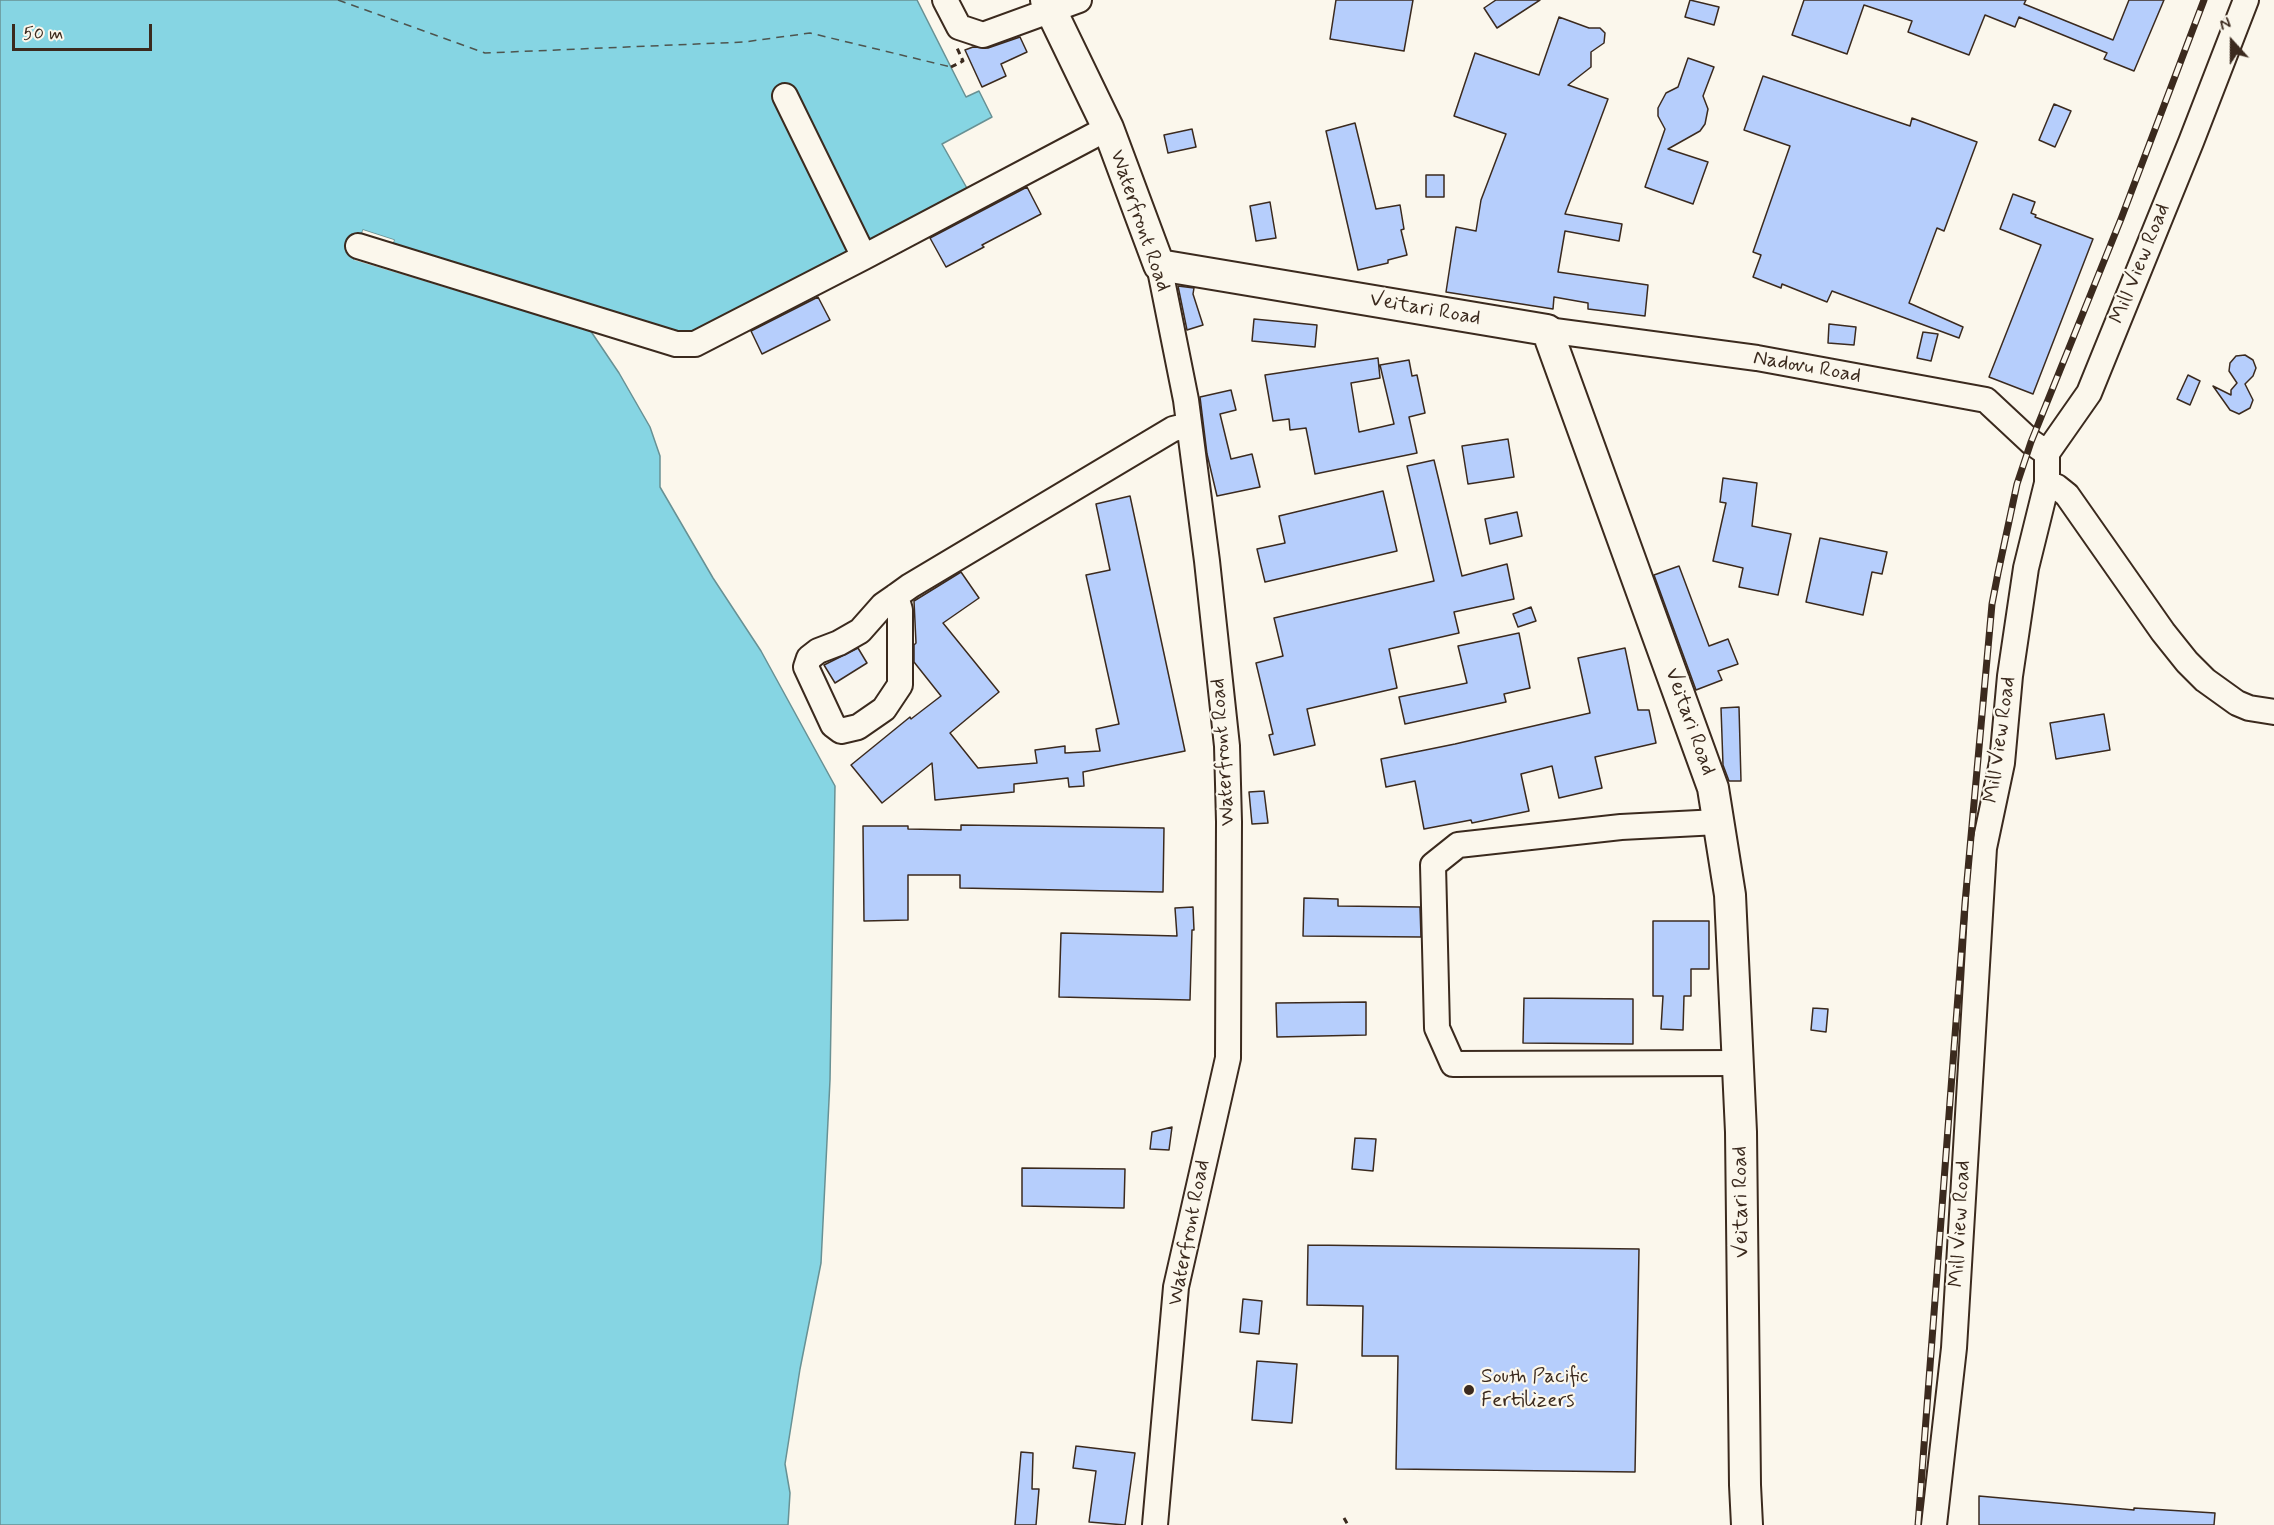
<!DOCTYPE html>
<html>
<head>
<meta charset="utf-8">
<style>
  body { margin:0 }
  #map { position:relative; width:2274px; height:1525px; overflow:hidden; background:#fbf7ec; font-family:Mynerve,sans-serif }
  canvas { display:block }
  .north { position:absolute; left:2202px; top:12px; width:60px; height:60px; -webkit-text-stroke:4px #fbf7ec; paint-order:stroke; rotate:339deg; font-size:16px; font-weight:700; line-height:24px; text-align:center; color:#3b2a1e }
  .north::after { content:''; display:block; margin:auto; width:21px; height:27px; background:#3b2a1e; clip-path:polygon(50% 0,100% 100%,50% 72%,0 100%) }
  .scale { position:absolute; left:12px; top:24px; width:140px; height:27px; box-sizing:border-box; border:3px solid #3b2a1e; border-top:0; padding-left:8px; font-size:18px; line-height:21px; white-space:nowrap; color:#3b2a1e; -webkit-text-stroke:4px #fbf7ec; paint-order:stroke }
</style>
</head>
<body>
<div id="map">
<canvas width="2274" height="1525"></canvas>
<div class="north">N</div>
<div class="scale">50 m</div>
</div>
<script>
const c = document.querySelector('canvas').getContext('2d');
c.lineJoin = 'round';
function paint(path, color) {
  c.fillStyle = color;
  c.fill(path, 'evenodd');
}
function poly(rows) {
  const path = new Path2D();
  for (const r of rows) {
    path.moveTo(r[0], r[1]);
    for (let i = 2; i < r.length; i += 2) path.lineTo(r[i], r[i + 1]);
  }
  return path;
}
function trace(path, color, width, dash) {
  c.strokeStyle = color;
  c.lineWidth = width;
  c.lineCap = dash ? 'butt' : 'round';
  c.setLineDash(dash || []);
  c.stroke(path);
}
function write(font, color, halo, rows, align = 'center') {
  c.font = font + ' Mynerve,sans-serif';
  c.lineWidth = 4.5;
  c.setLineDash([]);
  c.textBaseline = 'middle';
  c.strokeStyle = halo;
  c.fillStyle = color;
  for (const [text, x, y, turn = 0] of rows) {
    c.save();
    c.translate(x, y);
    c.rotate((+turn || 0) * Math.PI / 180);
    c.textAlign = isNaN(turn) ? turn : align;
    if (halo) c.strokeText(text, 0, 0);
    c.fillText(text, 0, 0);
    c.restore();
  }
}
const water = poly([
  [0,0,917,0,966,97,979,91,992,117,942,144,968,190,700,328,678,336,391,249,394,240,363,230,354,259,590,330,619,373,650,427,660,456,660,487,713,578,761,651,835,786,830,1080,821,1263,800,1369,785,1464,790,1493,788,1525,0,1525,0,0]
]);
paint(water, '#86d5e3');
trace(water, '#689194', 1.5);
paint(poly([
  [363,230,394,240,391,249,388,249,391,241,365,234,357,258,592,328,594,332,354,260]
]), '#fbf7ec');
trace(poly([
  [338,0,485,53,744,42,810,33,951,67]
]), '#4e554f', 1.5, [8, 6]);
const building = poly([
  [1336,0,1413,0,1404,51,1330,39,1336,0],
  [1496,0,1540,0,1497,28,1484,8,1496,0],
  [1690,0,1719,7,1714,25,1685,17,1690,0],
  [1804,0,2026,0,2024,4,2113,40,2129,0,2164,0,2134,71,2104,59,2107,53,2019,17,2015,27,1985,15,1969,55,1908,32,1912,21,1864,5,1847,54,1792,35,1804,0],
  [1559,17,1589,28,1600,28,1605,33,1604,43,1591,52,1591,67,1568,85,1608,99,1565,214,1622,224,1619,241,1565,231,1558,272,1648,285,1645,316,1588,309,1588,303,1554,297,1553,309,1446,292,1456,227,1476,231,1481,200,1506,134,1454,116,1475,53,1539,75,1559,17],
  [1020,37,1027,52,1001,64,1006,76,982,87,965,50,973,47,988,48,1020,37],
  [1688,58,1714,67,1703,96,1708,109,1705,124,1700,131,1668,149,1708,162,1693,204,1645,187,1665,129,1658,116,1658,108,1666,93,1678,87,1688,58],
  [1763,76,1910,126,1912,118,1977,142,1944,231,1937,228,1909,303,1963,327,1959,338,1832,291,1827,302,1782,284,1781,288,1753,277,1761,255,1753,252,1790,146,1744,130,1763,76],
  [2054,104,2071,111,2055,147,2039,140,2054,104],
  [1355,123,1376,209,1400,205,1404,229,1401,230,1407,255,1388,260,1388,263,1358,270,1326,131,1355,123],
  [1192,129,1196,147,1168,153,1164,135,1192,129],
  [1426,175,1444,175,1444,197,1426,197,1426,175],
  [1027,187,1041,214,982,245,984,247,946,267,930,238,1027,187],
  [2013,194,2035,202,2031,213,2036,215,2035,217,2093,239,2033,394,1989,377,2041,245,2000,229,2013,194],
  [1270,202,1276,238,1256,241,1250,206,1270,202],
  [1178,286,1194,288,1193,294,1203,325,1187,330,1178,286],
  [818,297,830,320,762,354,751,331,818,297],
  [1254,319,1317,325,1315,347,1252,341,1254,319],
  [1829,324,1856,327,1854,345,1828,343,1829,324],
  [1923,332,1938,334,1931,361,1917,358,1923,332],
  [2245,355,2253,360,2256,368,2253,376,2245,384,2253,400,2250,408,2239,414,2230,410,2213,386,2231,395,2231,390,2237,383,2229,371,2230,363,2236,356,2245,355],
  [1378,358,1380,378,1351,383,1359,432,1394,424,1380,365,1409,360,1412,376,1417,375,1425,413,1409,417,1417,453,1315,474,1306,428,1290,430,1289,419,1273,421,1265,375,1378,358],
  [2188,375,2200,381,2190,405,2177,399,2188,375],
  [1231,390,1236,410,1220,414,1231,459,1252,454,1260,487,1217,496,1207,454,1200,397,1231,390],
  [1508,439,1514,477,1468,484,1462,446,1508,439],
  [1434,460,1462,576,1507,564,1514,599,1454,612,1459,633,1389,649,1397,688,1307,709,1315,745,1274,755,1269,735,1273,734,1256,663,1283,656,1274,618,1434,581,1407,466,1434,460],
  [1723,478,1757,483,1752,526,1791,534,1778,595,1739,587,1743,568,1713,561,1726,503,1720,502,1723,478],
  [1383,491,1397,551,1265,582,1257,549,1285,543,1279,516,1383,491],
  [1130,496,1185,751,1083,772,1084,786,1069,787,1068,778,1014,784,1014,792,935,800,932,763,882,803,851,765,910,717,911,719,941,696,914,662,914,645,916,643,914,601,961,572,979,598,943,623,999,692,950,733,978,768,1037,763,1035,750,1065,746,1065,753,1100,751,1096,729,1119,724,1086,575,1110,570,1096,504,1130,496],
  [1517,512,1522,536,1490,544,1485,519,1517,512],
  [1820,538,1887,552,1882,574,1872,572,1863,615,1806,602,1820,538],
  [1679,566,1709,646,1728,639,1738,664,1718,671,1722,680,1696,690,1654,575,1679,566],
  [1531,607,1536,621,1518,627,1513,614,1531,607],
  [1519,633,1530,688,1504,694,1506,702,1405,724,1399,697,1467,683,1458,646,1519,633],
  [858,648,867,663,835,683,824,665,858,648],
  [1625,648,1638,710,1649,710,1656,743,1595,757,1602,788,1559,798,1552,766,1521,774,1529,811,1472,823,1471,820,1424,829,1415,781,1386,787,1381,759,1455,744,1590,713,1578,658,1625,648],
  [1739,707,1741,781,1729,781,1723,765,1721,708,1739,707],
  [2104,714,2110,750,2056,759,2050,723,2104,714],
  [1264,791,1268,823,1252,824,1249,792,1264,791],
  [961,825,1164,828,1163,892,960,888,960,875,908,875,908,920,864,921,863,826,908,826,908,829,961,830,961,825],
  [1304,898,1338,899,1338,906,1420,907,1421,937,1303,936,1304,898],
  [1193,907,1194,930,1192,930,1190,1000,1059,997,1061,933,1177,936,1175,908,1193,907],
  [1653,921,1709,921,1709,969,1691,969,1691,996,1684,996,1683,1030,1661,1029,1663,996,1653,996,1653,921],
  [1524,998,1633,999,1633,1044,1523,1043,1524,998],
  [1366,1002,1366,1035,1277,1037,1276,1003,1366,1002],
  [1813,1008,1828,1009,1826,1032,1811,1030,1813,1008],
  [1172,1127,1169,1150,1150,1149,1152,1132,1172,1127],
  [1355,1138,1376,1139,1373,1171,1352,1169,1355,1138],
  [1022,1168,1125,1169,1124,1208,1022,1206,1022,1168],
  [1308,1245,1639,1249,1635,1472,1396,1469,1398,1356,1362,1356,1363,1306,1307,1305,1308,1245],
  [1243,1299,1262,1301,1259,1334,1240,1332,1243,1299],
  [1257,1361,1297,1364,1292,1423,1252,1420,1257,1361],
  [1076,1446,1135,1453,1125,1525,1089,1522,1096,1471,1073,1468,1076,1446],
  [1021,1452,1033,1453,1032,1489,1039,1489,1036,1525,1015,1525,1021,1452],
  [1979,1496,2134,1510,2134,1508,2215,1513,2214,1525,1979,1525,1979,1496]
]);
paint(building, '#b6cefc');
trace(building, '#3b2a1e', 1.5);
const minor = poly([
  [945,0,959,27,983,35,1079,0],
  [785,96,864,257],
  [358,246,676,344,695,344,864,257,1108,128],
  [1547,330,1757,358,1986,400,2031,442,2047,453],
  [2047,483,2057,487,2067,495,2163,632,2187,662,2205,680,2237,703,2249,708,2274,712],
  [896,596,900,610,900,685,884,709,858,727,841,731,833,725,806,667,809,658,818,651,839,643,860,631,883,605,896,596,910,586,1173,429,1189,425],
  [1718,822,1621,827,1458,845,1433,865,1437,1028,1453,1064,1738,1063],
  [1155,1525,1176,1287,1228,1058,1229,822,1227,746,1207,561,1186,400,1159,265],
  [1934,1525,1954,1348,1984,848,2002,763,2010,676,2026,568,2047,483,2047,453,2089,393,2191,142,2246,0]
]);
const major = poly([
  [1046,0,1108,128,1159,265,1547,330,1713,788,1730,895,1741,1132,1745,1485,1747,1525]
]);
trace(minor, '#3b2a1e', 28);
trace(major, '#3b2a1e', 34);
trace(poly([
  [951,67,963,61,957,48],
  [1344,1518,1348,1525]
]), '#3b2a1e', 3, [6, 4.5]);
trace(minor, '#fbf7ec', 24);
trace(major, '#fbf7ec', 30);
const rail = poly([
  [1918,1525,1965,903,1992,604,1998,573,2017,484,2031,442,2121,219,2204,0]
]);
trace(rail, '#3b2a1e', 7);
trace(rail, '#fbf7ec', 4.5, [14]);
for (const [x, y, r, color] of [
  [1469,1390,6,"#3b2a1e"]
]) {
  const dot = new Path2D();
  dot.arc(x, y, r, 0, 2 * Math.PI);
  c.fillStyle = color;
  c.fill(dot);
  trace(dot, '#fbf7ec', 2);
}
write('21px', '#3b2a1e', '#fbf7ec', [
  ["Waterfront Road",1139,221,71],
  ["Mill View Road",2141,264,-68],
  ["Veitari Road",1425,310,10],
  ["Nadovu Road",1807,368,10],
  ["Veitari Road",1689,722,70],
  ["Mill View Road",2001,740,-82],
  ["Waterfront Road",1224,752,-94],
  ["Veitari Road",1742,1202,-91],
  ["Mill View Road",1961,1224,-87],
  ["Waterfront Road",1190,1233,-79]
]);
write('21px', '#3b2a1e', '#fbf7ec', [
  ["South Pacific",1481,1378],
  ["Fertilizers",1481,1402]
], 'left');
</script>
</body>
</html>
